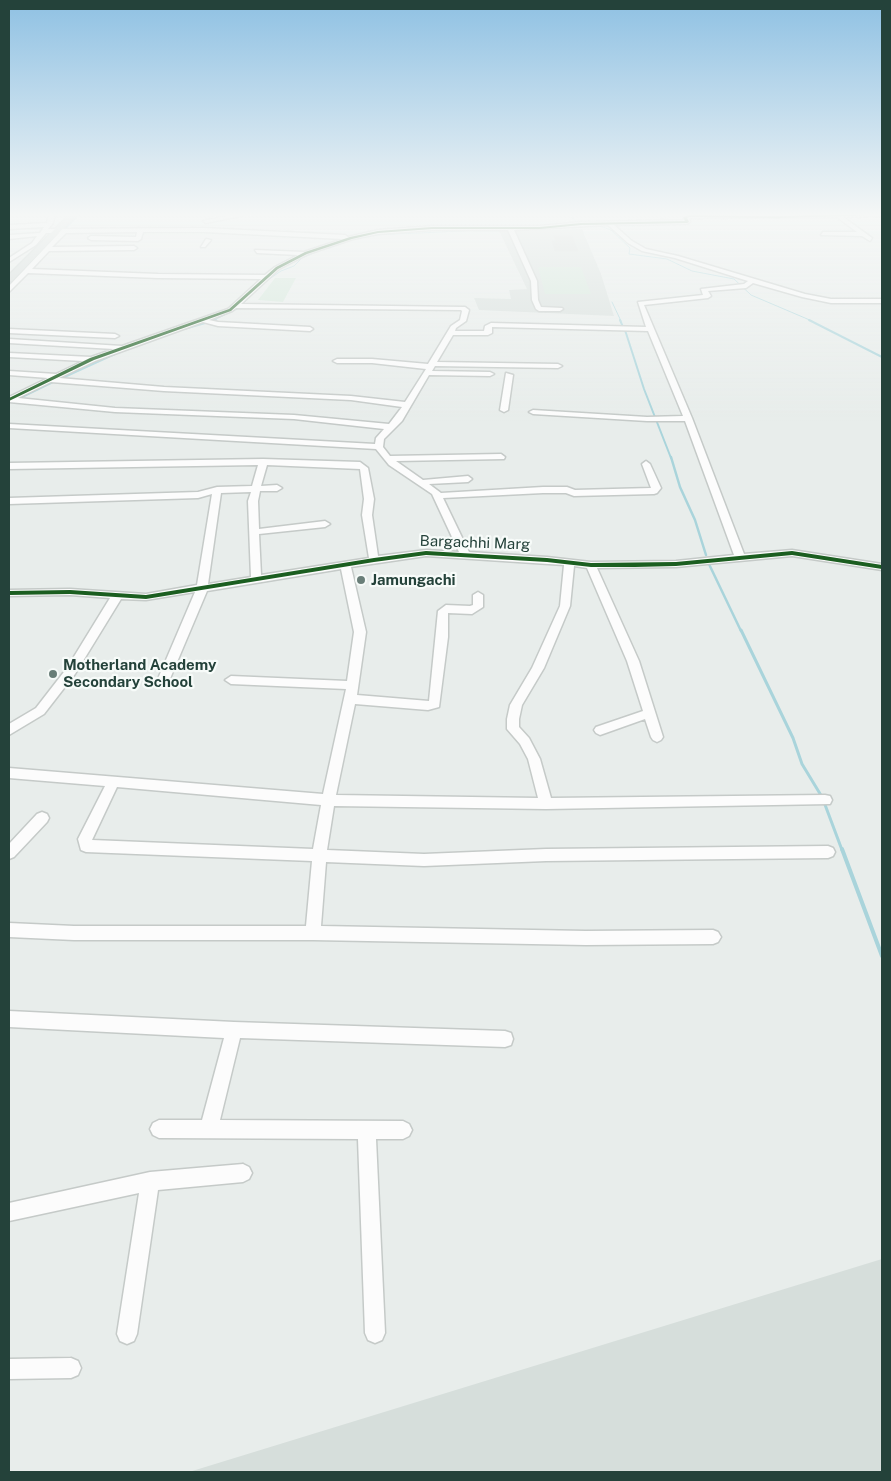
<!DOCTYPE html>
<html>
<head>
<meta charset="utf-8">
<style>
  body { margin:0 }
  #map { position:relative; width:891px; height:1481px; overflow:hidden; background:#e8edeb; font-family:"Public Sans",sans-serif }
  canvas { display:block }
  .frame { position:absolute; inset:0; border:10px solid #24423a; pointer-events:none }
</style>
</head>
<body>
<div id="map">
<canvas width="891" height="1481"></canvas>
<div class="frame"></div>
</div>
<script>
const c = document.querySelector('canvas').getContext('2d');
c.lineJoin = 'round';
function paint(path, color) {
  c.fillStyle = color;
  c.fill(path, 'evenodd');
}
function poly(rows) {
  const path = new Path2D();
  for (const r of rows) {
    path.moveTo(r[0], r[1]);
    for (let i = 2; i < r.length; i += 2) path.lineTo(r[i], r[i + 1]);
  }
  return path;
}
function trace(path, color, width, dash) {
  c.strokeStyle = color;
  c.lineWidth = width;
  c.lineCap = dash ? 'butt' : 'round';
  c.setLineDash(dash || []);
  c.stroke(path);
}
function write(font, color, halo, rows, align = 'center') {
  c.font = font + ' "Public Sans",sans-serif';
  c.lineWidth = 4.5;
  c.setLineDash([]);
  c.textBaseline = 'middle';
  c.strokeStyle = halo;
  c.fillStyle = color;
  for (const [text, x, y, turn = 0] of rows) {
    c.save();
    c.translate(x, y);
    c.rotate((+turn || 0) * Math.PI / 180);
    c.textAlign = isNaN(turn) ? turn : align;
    if (halo) c.strokeText(text, 0, 0);
    c.fillText(text, 0, 0);
    c.restore();
  }
}
paint(poly([
  [582,229,601,274,614,316,479,310,474,298,511,299,509,290,527,289,499,231],
  [882,1259,882,1472,189,1472]
]), '#d6dedb');
paint(poly([
  [538,267,581,267,591,294,545,294],
  [275,278,296,278,283,302,258,300]
]), '#d1e6d8');
trace(poly([
  [573,213,571,217,581,225,600,226,611,230,630,248,629,254,667,259,692,271,734,279,751,295,812,321],
  [373,235,486,230],
  [346,241,364,237],
  [262,284,281,271,294,266,302,258,328,247],
  [612,302,621,321],
  [242,305,254,291],
  [212,321,239,308]
]), '#a9d4db', 1);
trace(poly([
  [620,320,623,327],
  [809,320,882,357],
  [184,329,216,320],
  [625,330,644,389,671,458],
  [60,379,117,353],
  [20,398,53,382]
]), '#a9d4db', 2);
trace(poly([
  [671,457,680,487,695,520,706,555],
  [708,562,741,631]
]), '#a9d4db', 2.5);
trace(poly([
  [741,630,793,738,802,764,822,797],
  [824,802,842,850]
]), '#a9d4db', 3);
trace(poly([
  [842,849,882,956]
]), '#a9d4db', 4);
paint(poly([
  [77,213,82,213,9,286,9,282,77,213]
]), '#a9d4db');
const building = poly([
  [554,236,572,236,578,251,555,251,552,241,556,241,554,236]
]);
paint(building, '#cfd4d2');
trace(building, '#d1d6d4', 1);
const minor = poly([
  [49,213,55,213,53,223,48,229,204,228,345,235,348,237,378,230,432,226,540,226,581,222,684,220,683,216,689,214,882,213,882,216,843,217,872,238,870,241,862,236,821,235,823,232,857,232,837,217,689,218,690,222,687,224,614,225,632,241,646,249,678,256,805,294,831,299,882,299,882,303,831,303,802,297,753,283,746,288,708,291,711,296,708,298,644,305,692,418,744,554,792,550,882,564,882,570,792,556,676,567,597,568,639,661,663,737,661,740,657,742,653,740,651,737,645,719,600,735,596,733,594,730,596,727,643,711,627,661,587,568,574,566,570,606,544,668,522,705,519,719,519,727,529,738,540,759,551,798,825,795,830,796,832,800,830,804,546,809,334,806,327,850,424,854,546,849,828,846,833,848,835,852,833,856,828,858,546,861,424,866,326,862,321,926,586,931,713,930,718,932,721,937,718,942,713,944,586,945,313,940,74,940,9,937,9,923,74,926,306,926,312,861,86,852,81,850,78,839,105,786,9,778,9,768,323,794,346,689,231,684,225,680,231,676,347,681,354,632,341,569,207,591,169,681,163,685,157,681,195,592,146,600,121,599,75,674,44,714,9,735,9,724,36,708,67,668,110,598,70,595,9,596,9,590,70,589,146,594,197,585,212,494,198,498,9,504,9,498,198,492,217,487,252,486,258,465,9,469,9,463,263,459,360,462,368,468,374,499,372,515,378,556,426,550,459,552,432,494,389,465,376,449,9,428,9,424,375,444,376,438,384,429,294,419,115,412,9,402,9,397,48,378,9,375,9,371,56,374,83,361,9,357,9,353,91,357,114,349,9,343,9,339,122,346,228,309,261,279,158,278,28,273,9,292,9,286,59,233,46,233,36,245,9,262,9,258,32,243,37,236,9,239,9,235,40,233,44,227,9,229,9,225,47,223,49,213],
  [608,225,628,243,642,251,675,258,748,281,744,284,701,289,703,295,638,302,646,327,491,323,485,326,484,331,455,331,456,328,466,321,469,310,465,307,241,304,279,269,308,254,353,239,378,234,432,230,508,230,531,281,532,300,536,309,539,311,560,311,563,309,562,308,541,307,538,300,537,281,514,230,608,225],
  [137,232,136,237,91,236,88,238,91,240,138,241,141,239,143,232,204,232,343,239,304,252,255,250,257,253,298,255,275,267,265,275,158,274,32,269,49,251,134,250,137,248,134,246,52,247,66,233,137,232],
  [236,308,461,310,462,311,460,320,451,326,428,364,372,359,337,359,333,361,337,363,372,363,426,369,405,402,351,396,164,387,59,378,95,361,203,322,218,326,310,331,313,329,310,327,218,322,209,320,232,311,236,308],
  [492,327,648,331,683,416,647,417,533,410,529,412,533,414,647,421,685,421,734,555,676,561,591,562,547,557,469,552,443,498,543,493,566,493,574,496,654,494,657,493,661,488,650,464,646,461,642,464,651,488,575,490,567,487,543,487,441,493,429,484,468,482,472,479,468,476,423,480,396,461,504,459,505,457,501,454,390,456,383,447,384,439,402,421,429,375,490,376,494,374,490,372,432,371,435,366,558,368,562,366,558,364,437,362,453,335,488,335,492,333,492,327],
  [51,382,164,391,351,400,402,407,389,424,294,415,115,408,18,398,51,382],
  [267,465,360,469,364,499,362,515,369,558,261,575,259,534,325,527,330,524,325,521,259,529,258,501,260,491,277,491,282,488,277,485,261,486,267,465],
  [251,492,248,501,251,577,208,584,221,493,251,492],
  [426,556,564,565,560,606,532,668,510,705,507,719,507,729,520,744,528,759,538,798,336,795,355,704,428,710,439,707,448,637,448,613,472,614,483,607,483,595,478,592,473,595,473,605,470,606,446,605,438,611,429,701,357,695,366,632,351,567,426,556],
  [117,787,321,805,313,849,92,840,117,787],
  [241,213,255,213,206,223,203,221,241,213],
  [206,239,211,240,205,247,201,247,206,239],
  [9,329,115,334,119,336,115,338,9,333,9,329],
  [506,373,513,375,508,410,504,412,500,410,506,373],
  [42,812,47,814,49,818,47,822,14,857,9,859,9,844,37,814,42,812],
  [9,1011,234,1022,505,1031,511,1033,513,1039,511,1045,505,1047,240,1038,220,1120,403,1121,409,1124,412,1130,409,1136,403,1139,376,1139,385,1333,382,1340,375,1343,368,1340,365,1333,358,1139,159,1138,153,1135,150,1129,153,1123,159,1120,202,1120,224,1038,9,1027,9,1011],
  [243,1164,249,1167,252,1173,249,1179,243,1182,158,1190,137,1334,134,1341,127,1344,120,1341,117,1334,139,1193,9,1221,9,1203,150,1172,243,1164],
  [71,1358,78,1361,81,1368,78,1375,71,1378,9,1379,9,1359,71,1358]
]);
const major = poly([
  [71,213,78,213,12,281,9,281,9,275,71,213]
]);
trace(minor, '#c5cac8', 3);
trace(major, '#c3ccc9', 3);
paint(minor, '#fcfcfc');
paint(major, '#cfd7d5');
paint(poly([
  [882,213,882,215,777,218,689,217,687,218,689,222,687,223,581,225,540,229,432,229,378,233,352,239,307,254,278,269,231,311,94,360,9,401,9,398,90,358,229,309,276,267,305,252,350,237,378,231,432,227,540,227,581,223,685,221,683,217,689,215,777,216,882,213],
  [426,551,547,558,591,563,676,562,792,551,882,565,882,569,792,555,676,566,635,567,591,567,547,562,426,555,374,562,146,599,70,594,9,595,9,591,70,590,146,595,374,558,426,551]
]), '#1b5e20');
const sky = c.createLinearGradient(0, 0, 0, 421);
sky.addColorStop(0, '#8fc1e3');
sky.addColorStop(0.51, '#f5f7f6');
sky.addColorStop(1, '#f5f7f600');
c.fillStyle = sky;
c.fillRect(0, 0, 891, 421);
for (const [x, y, r, color] of [
  [361,580,5,"#697e78"],
  [53,674,5,"#697e78"]
]) {
  const dot = new Path2D();
  dot.arc(x, y, r, 0, 2 * Math.PI);
  c.fillStyle = color;
  c.fill(dot);
  trace(dot, '#f7fbf9', 2);
}
write('15px', '#24423a', '#f7fbf9', [
  ["Bargachhi Marg",475,543,2]
]);
write('bold 15px', '#24423a', '#f7fbf9', [
  ["Jamungachi",371,580],
  ["Motherland Academy",63,665],
  ["Secondary School",63,682]
], 'left');
</script>
</body>
</html>
